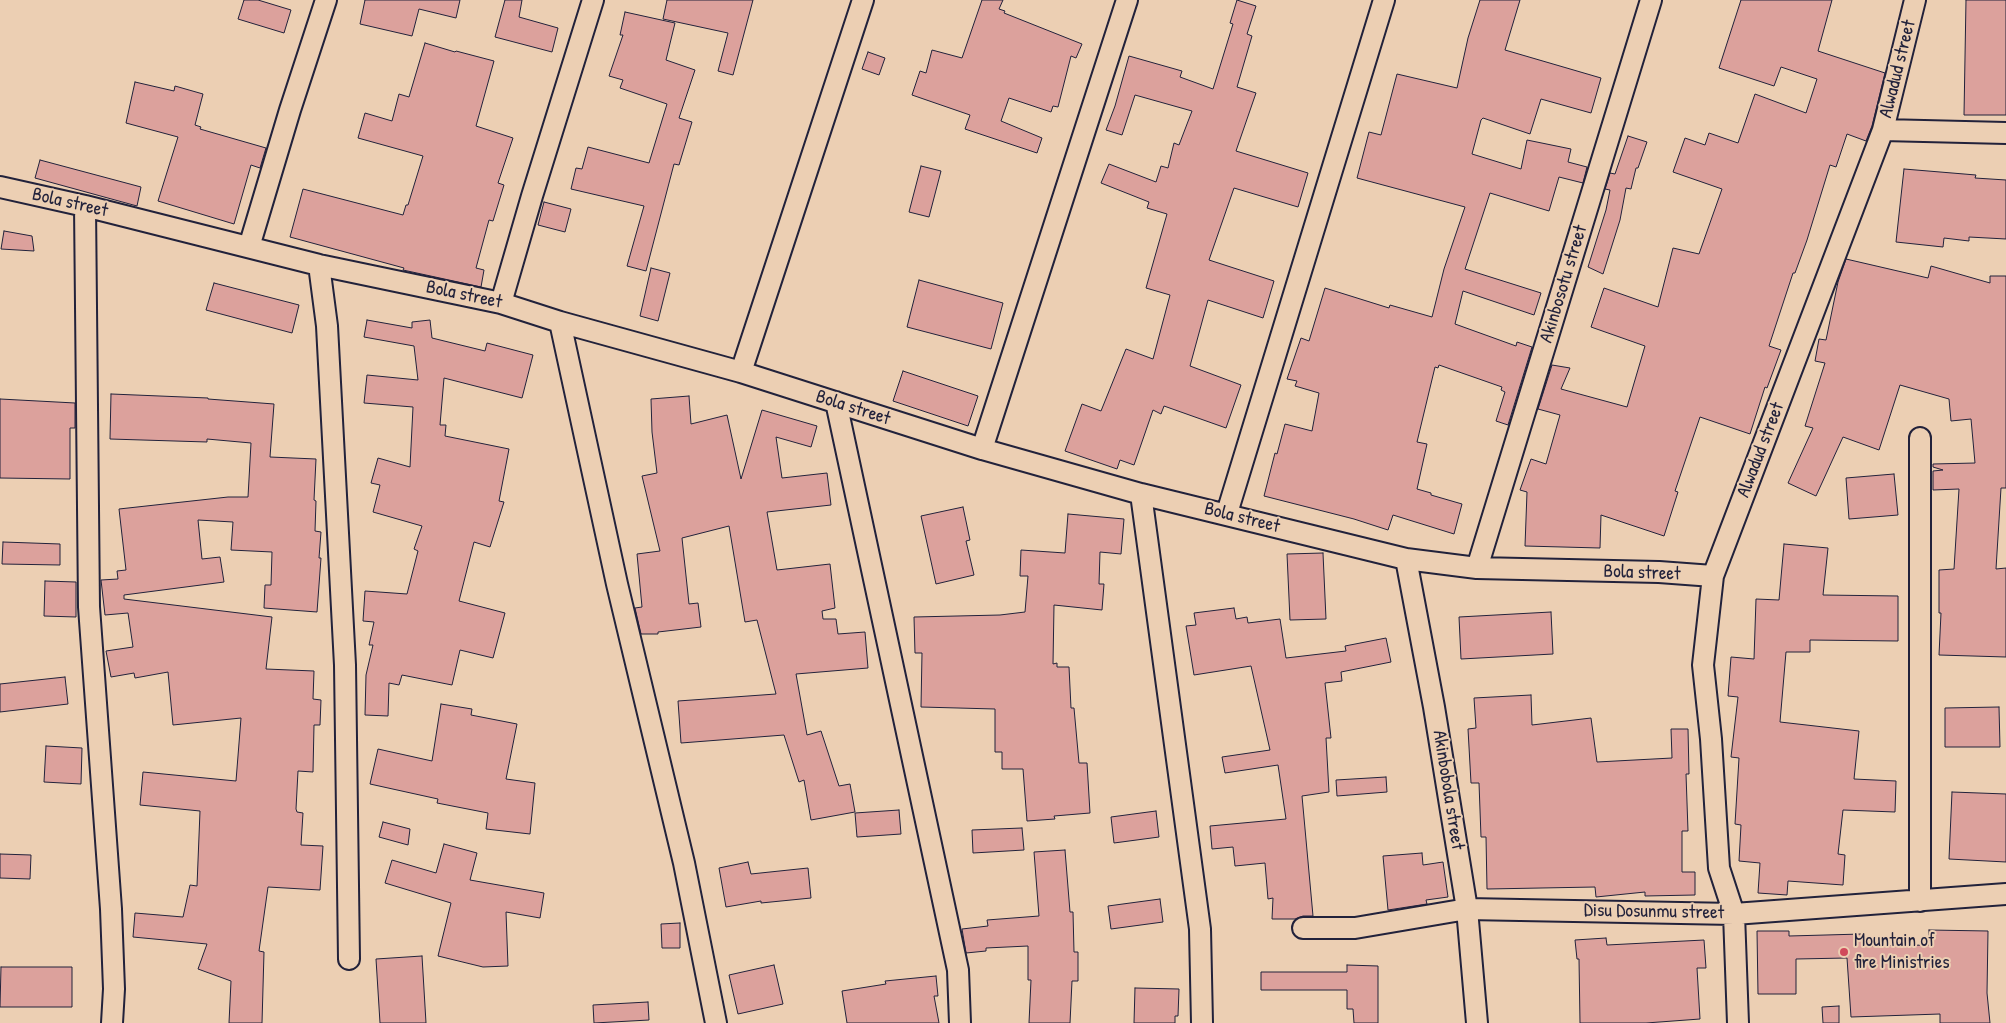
<!DOCTYPE html>
<html>
<head>
<meta charset="utf-8">
<style>
  body { margin:0 }
  canvas { display:block; background:#eccfb3 }
</style>
</head>
<body>
<canvas width="2006" height="1023"></canvas>
<script>
const c = document.querySelector('canvas').getContext('2d');
c.lineJoin = 'round';
function paint(path, color) {
  c.fillStyle = color;
  c.fill(path, 'evenodd');
}
function poly(rows) {
  const path = new Path2D();
  for (const r of rows) {
    path.moveTo(r[0], r[1]);
    for (let i = 2; i < r.length; i += 2) path.lineTo(r[i], r[i + 1]);
  }
  return path;
}
function trace(path, color, width, dash) {
  c.strokeStyle = color;
  c.lineWidth = width;
  c.lineCap = dash ? 'butt' : 'round';
  c.setLineDash(dash || []);
  c.stroke(path);
}
function write(font, color, halo, rows, align = 'center') {
  c.font = font + ' "Patrick Hand",sans-serif';
  c.lineWidth = 4;
  c.setLineDash([]);
  c.textBaseline = 'middle';
  c.strokeStyle = halo;
  c.fillStyle = color;
  for (const [text, x, y, turn = 0] of rows) {
    c.save();
    c.translate(x, y);
    c.rotate((+turn || 0) * Math.PI / 180);
    c.textAlign = isNaN(turn) ? turn : align;
    if (halo) c.strokeText(text, 0, 0);
    c.fillText(text, 0, 0);
    c.restore();
  }
}
const building = poly([
  [244,0,258,0,291,10,284,33,238,19,244,0],
  [365,0,460,0,456,18,419,9,412,36,360,24,365,0],
  [505,0,522,0,519,17,558,28,552,52,495,37,505,0],
  [667,0,753,0,733,75,718,71,728,33,663,19,667,0],
  [982,0,1003,0,999,9,1005,11,1004,13,1082,44,1076,58,1071,56,1058,107,1053,106,1051,112,1009,98,1001,121,1042,138,1037,153,965,129,970,115,912,95,920,71,926,73,932,50,962,58,982,0],
  [1237,0,1256,6,1247,34,1252,36,1237,87,1256,93,1236,151,1308,173,1298,207,1234,188,1209,260,1274,281,1263,318,1208,300,1190,366,1241,385,1226,428,1164,406,1161,414,1153,410,1134,465,1120,460,1117,469,1065,451,1082,404,1101,411,1126,349,1153,359,1170,295,1146,288,1167,214,1147,208,1149,202,1101,183,1109,164,1156,182,1161,166,1168,168,1174,143,1179,145,1192,111,1135,95,1122,135,1106,130,1115,106,1129,56,1182,71,1180,77,1213,89,1233,24,1230,23,1237,0],
  [1480,0,1520,0,1505,50,1601,78,1591,113,1541,99,1530,134,1483,118,1481,120,1472,154,1521,169,1527,140,1571,149,1568,162,1587,167,1583,183,1559,177,1549,211,1490,193,1465,269,1541,293,1534,315,1463,291,1455,324,1516,346,1517,342,1532,347,1508,425,1496,421,1505,392,1501,390,1502,387,1439,365,1438,368,1435,367,1417,442,1427,444,1417,489,1431,493,1431,495,1462,504,1454,534,1393,515,1388,530,1354,519,1264,496,1275,453,1277,454,1285,424,1312,431,1319,393,1295,386,1297,381,1287,379,1301,338,1309,341,1325,288,1389,308,1390,305,1432,317,1444,269,1465,207,1357,178,1369,132,1381,135,1397,74,1457,88,1468,38,1480,0],
  [1741,0,1832,0,1818,51,1885,73,1872,126,1866,141,1847,134,1836,167,1830,165,1807,240,1795,273,1793,273,1769,346,1781,350,1767,388,1765,387,1750,434,1700,417,1675,491,1678,492,1664,536,1601,515,1600,548,1525,546,1527,492,1520,490,1531,459,1546,464,1560,415,1538,409,1552,365,1570,368,1561,389,1627,407,1645,346,1591,327,1604,288,1658,307,1673,248,1699,254,1722,189,1673,172,1685,138,1705,145,1709,133,1738,143,1755,94,1806,113,1817,79,1781,67,1774,86,1719,68,1741,0],
  [1966,0,2006,0,2006,115,1964,115,1966,0],
  [625,12,675,23,666,60,695,70,679,118,692,122,679,165,674,164,646,271,627,266,644,206,571,189,576,168,582,169,588,147,649,163,667,104,620,88,623,80,609,76,623,35,620,35,625,12],
  [425,43,455,52,456,51,494,61,476,126,513,138,498,183,504,185,493,221,489,220,476,268,484,270,481,287,403,270,404,268,290,237,303,189,403,215,406,205,408,205,423,156,358,138,365,113,392,121,399,94,409,97,425,43],
  [868,52,885,58,879,75,862,69,868,52],
  [135,82,174,91,175,86,203,94,195,125,201,127,200,129,266,148,260,168,251,165,234,224,158,201,178,137,126,123,135,82],
  [1628,136,1647,142,1638,168,1636,168,1631,189,1626,188,1620,220,1603,274,1588,267,1606,210,1610,190,1605,189,1610,173,1615,174,1628,136],
  [40,160,141,187,137,206,35,178,40,160],
  [921,166,941,171,929,217,909,212,921,166],
  [1904,169,1976,175,1975,178,2006,180,2006,239,1969,237,1969,241,1944,238,1943,247,1896,242,1904,169],
  [544,202,571,209,565,232,538,225,544,202],
  [4,231,32,236,34,251,1,249,4,231],
  [1846,259,1928,278,1931,266,1990,283,1990,276,2006,276,2006,488,2001,488,1996,569,2006,568,2006,657,1939,655,1941,613,1939,613,1939,570,1954,569,1959,489,1933,490,1933,471,1943,470,1933,467,1933,464,1975,463,1971,419,1951,421,1949,399,1900,385,1879,450,1843,437,1816,496,1788,483,1813,428,1805,426,1825,363,1815,361,1819,339,1826,340,1838,282,1846,259],
  [651,268,670,273,658,321,640,316,651,268],
  [919,280,1003,303,991,349,907,327,919,280],
  [214,283,299,305,292,333,206,310,214,283],
  [367,320,412,328,412,322,430,320,432,338,485,351,487,343,533,355,522,398,444,378,440,425,446,425,445,436,509,449,499,501,504,502,490,547,474,542,459,601,505,613,493,658,460,650,452,685,402,675,399,685,389,683,388,716,365,715,366,675,373,645,369,645,374,622,363,621,365,591,407,594,418,551,414,549,422,526,373,512,380,485,371,483,378,458,410,467,413,407,364,403,367,375,418,380,414,346,364,337,367,320],
  [903,371,978,396,968,426,893,401,903,371],
  [111,394,208,398,208,399,274,404,270,457,316,459,314,500,316,501,315,531,321,532,319,558,321,558,317,612,264,608,265,585,271,585,272,552,231,550,233,522,198,520,202,559,220,557,224,582,124,595,124,599,272,617,266,669,314,671,313,699,321,700,320,725,314,725,313,772,298,771,296,809,297,812,303,813,301,845,323,846,320,890,268,887,259,951,264,952,262,1023,229,1023,231,981,198,969,207,944,133,937,135,913,183,917,190,885,197,886,200,811,140,805,143,772,236,781,241,718,173,725,168,672,135,678,134,673,111,677,106,651,133,647,128,613,105,615,101,580,118,579,117,571,126,570,119,509,228,497,248,497,251,443,207,439,207,442,110,439,111,394],
  [689,396,691,424,727,415,741,479,762,410,817,426,811,447,776,437,782,478,827,473,831,505,767,512,777,570,830,564,835,608,822,611,823,619,836,619,838,634,865,632,868,668,796,674,807,735,821,731,839,786,850,784,855,812,811,820,804,780,799,782,784,735,681,743,678,701,776,694,757,620,745,622,729,526,682,538,689,604,698,603,701,627,658,632,658,634,641,634,635,608,642,607,637,554,660,551,642,476,657,473,652,432,651,399,689,396],
  [0,399,75,403,75,428,70,428,70,479,0,478,0,399],
  [1894,474,1898,515,1849,519,1846,478,1894,474],
  [963,507,970,540,966,541,974,575,936,584,921,516,963,507],
  [1068,514,1124,519,1121,554,1100,552,1099,584,1104,584,1102,610,1054,605,1053,664,1057,663,1057,667,1069,667,1071,708,1074,708,1079,763,1087,763,1090,813,1054,816,1055,819,1027,821,1023,769,1002,769,1002,752,995,752,995,709,921,707,922,653,915,653,914,617,1000,615,1025,612,1028,576,1020,576,1021,550,1065,553,1068,514],
  [3,542,60,544,60,565,2,564,3,542],
  [1784,544,1828,548,1823,595,1898,596,1898,641,1810,640,1810,652,1786,652,1780,722,1859,731,1854,779,1896,781,1895,812,1843,810,1838,854,1845,855,1843,885,1788,881,1787,895,1758,893,1760,863,1739,861,1741,825,1735,824,1739,758,1731,757,1738,697,1728,696,1731,657,1754,659,1756,599,1779,600,1784,544],
  [1323,553,1326,619,1290,620,1287,554,1323,553],
  [45,581,76,582,76,617,44,616,45,581],
  [1234,608,1236,619,1247,617,1248,623,1280,619,1286,658,1346,651,1345,646,1386,638,1391,662,1341,672,1342,681,1325,683,1331,738,1326,738,1329,792,1302,796,1313,916,1303,916,1295,919,1272,919,1273,898,1268,899,1265,863,1235,866,1233,847,1212,849,1210,826,1286,819,1278,765,1225,773,1222,757,1270,750,1251,666,1194,675,1186,626,1196,625,1194,613,1234,608],
  [1551,612,1553,654,1461,659,1459,617,1551,612],
  [65,677,68,704,0,712,0,684,65,677],
  [1531,695,1532,725,1591,718,1597,762,1672,758,1671,729,1688,729,1689,774,1686,774,1688,831,1682,831,1682,872,1695,872,1695,895,1645,896,1645,892,1596,897,1595,887,1487,889,1486,837,1481,837,1479,783,1471,783,1468,729,1476,728,1474,698,1531,695],
  [441,704,472,709,471,715,517,724,506,779,535,783,530,834,486,829,488,813,437,803,438,799,370,784,378,749,432,761,441,704],
  [1999,707,2000,747,1945,747,1945,708,1999,707],
  [46,746,82,748,81,784,44,782,46,746],
  [1386,777,1387,792,1337,796,1336,780,1386,777],
  [1952,792,2006,794,2006,862,1949,859,1952,792],
  [899,810,901,834,857,837,855,813,899,810],
  [1156,811,1159,837,1114,843,1111,817,1156,811],
  [383,822,410,829,408,845,379,837,383,822],
  [1022,828,1024,850,973,853,972,830,1022,828],
  [444,844,477,853,470,880,544,893,540,918,506,912,508,966,483,967,438,956,451,903,385,883,392,860,436,873,444,844],
  [1065,850,1070,912,1073,912,1074,952,1078,952,1078,981,1072,981,1070,1023,1029,1023,1031,980,1028,980,1028,946,986,948,986,951,966,953,962,929,988,926,987,920,1039,916,1034,852,1065,850],
  [1422,853,1423,865,1443,862,1448,897,1426,900,1427,904,1388,910,1383,856,1422,853],
  [0,854,31,855,30,879,0,878,0,854],
  [748,862,751,874,808,868,811,898,761,903,761,901,726,907,719,868,748,862],
  [1160,899,1163,922,1111,929,1108,906,1160,899],
  [680,923,680,948,662,948,661,924,680,923],
  [1929,930,1988,931,1987,993,1990,1023,1940,1023,1940,1014,1851,1017,1847,958,1796,959,1796,994,1758,994,1757,931,1789,931,1789,936,1862,934,1862,946,1929,945,1929,930],
  [1606,938,1607,945,1704,940,1706,968,1697,968,1700,1019,1646,1023,1580,1023,1579,959,1577,959,1575,940,1606,938],
  [422,956,426,1023,380,1023,376,959,422,956],
  [774,965,783,1004,738,1014,729,975,774,965],
  [1347,965,1378,966,1378,1023,1354,1023,1353,1009,1347,1009,1347,990,1261,990,1261,972,1347,972,1347,965],
  [1,967,72,967,72,1007,0,1007,1,967],
  [936,976,938,996,934,996,939,1023,847,1023,842,991,886,984,885,981,936,976],
  [1135,988,1179,989,1178,1016,1175,1016,1175,1023,1134,1023,1135,988],
  [648,1002,649,1020,594,1023,593,1005,648,1002],
  [1839,1006,1839,1023,1823,1023,1822,1007,1839,1006]
]);
paint(building, '#dca19c');
trace(building, '#22223b', 1);
const minor = poly([
  [1883,130,2006,133],
  [0,187,85,206,319,265,501,303,560,322,741,372,982,449,1141,494,1406,559,1477,568,1659,572,1713,576],
  [85,206,89,607,111,909,114,989,112,1023],
  [249,247,290,110,326,0],
  [319,265,327,326,345,665,349,959],
  [501,303,532,196,593,0],
  [560,322,617,584,684,863,716,1023],
  [741,372,863,0],
  [836,402,958,970,960,1023],
  [982,449,1127,0],
  [1141,494,1200,929,1202,1023],
  [1227,513,1384,0],
  [1406,559,1434,707,1467,909,1477,1023],
  [1477,568,1651,0],
  [1920,901,1920,438],
  [1303,928,1355,928,1467,909,1734,914,2006,894],
  [1738,1023,1734,914,1719,868,1711,739,1703,665,1713,576,1883,130,1915,0]
]);
trace(minor, '#22223b', 24);
trace(minor, '#eccfb3', 20);
for (const [x, y, r, color] of [
  [1844,952,5,"#d1495b"]
]) {
  const dot = new Path2D();
  dot.arc(x, y, r, 0, 2 * Math.PI);
  c.fillStyle = color;
  c.fill(dot);
  trace(dot, '#eccfb3', 2);
}
write('19px', '#22223b', '#eccfb3', [
  ["Alwadud street",1898,69,-76],
  ["Bola street",70,203,13],
  ["Akinbosotu street",1564,284,-73],
  ["Bola street",464,295,12],
  ["Bola street",853,408,18],
  ["Alwadud street",1761,450,-69],
  ["Bola street",1242,518,14],
  ["Bola street",1642,573,2],
  ["Akinbobola street",1448,790,81],
  ["Disu Dosunmu street",1654,912,1]
]);
write('19px', '#22223b', '#eccfb3', [
  ["Mountain of",1854,941],
  ["fire Ministries",1854,963]
], 'left');
</script>
</body>
</html>
